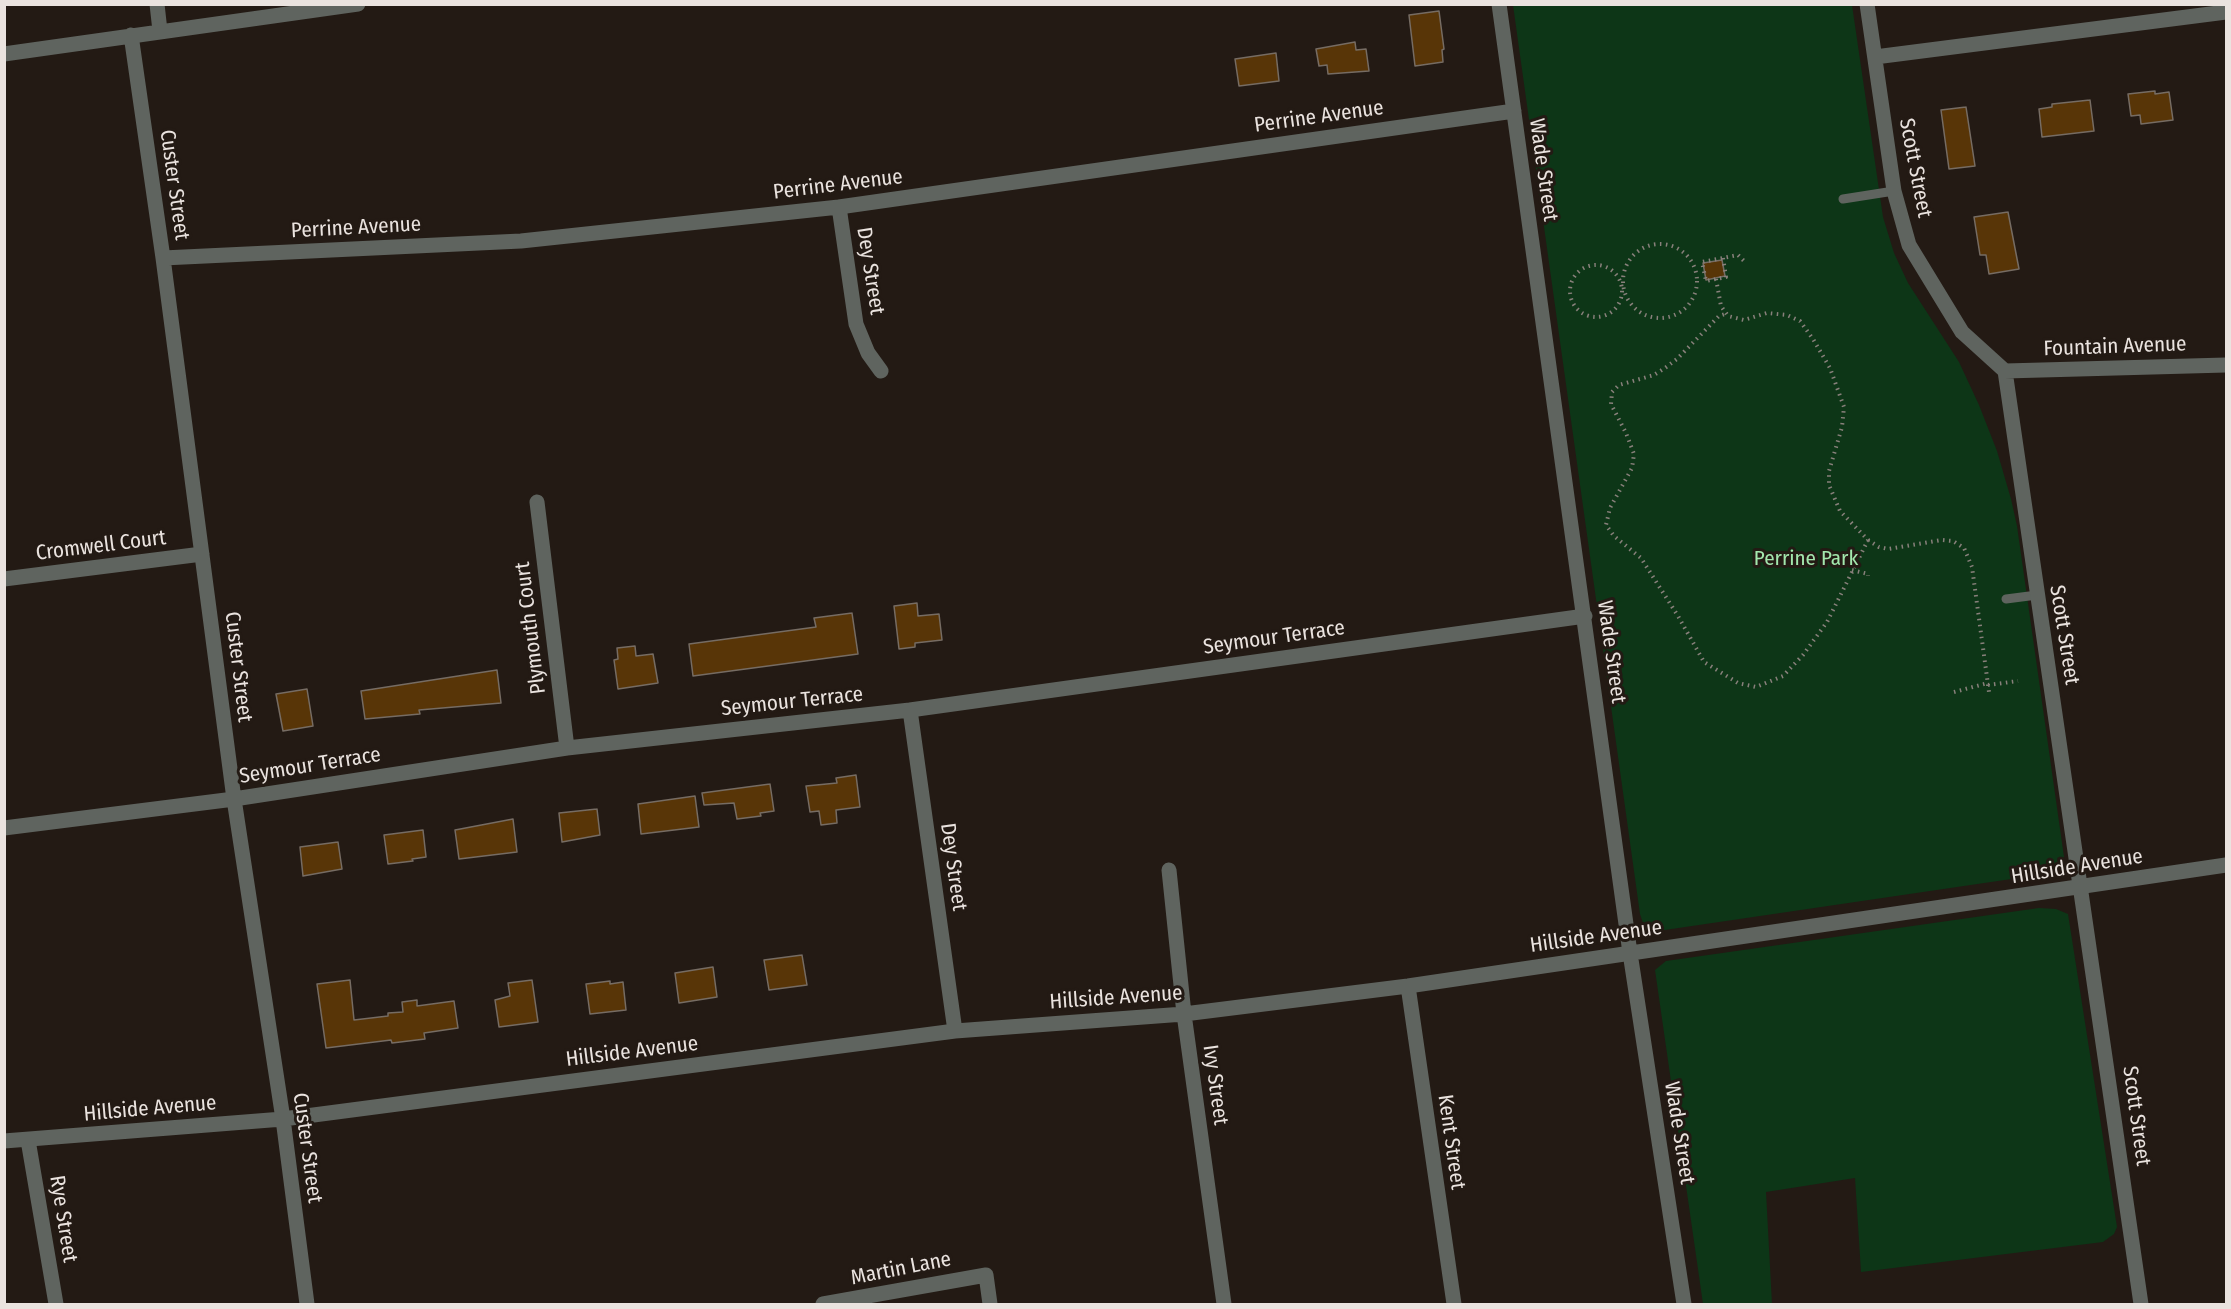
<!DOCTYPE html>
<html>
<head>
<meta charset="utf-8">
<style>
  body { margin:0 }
  #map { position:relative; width:2231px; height:1309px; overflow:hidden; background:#231a14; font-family:"Fira Sans Condensed",sans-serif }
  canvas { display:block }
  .frame { position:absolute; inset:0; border:6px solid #eae3df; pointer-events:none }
</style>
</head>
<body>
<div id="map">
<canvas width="2231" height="1309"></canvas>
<div class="frame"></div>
</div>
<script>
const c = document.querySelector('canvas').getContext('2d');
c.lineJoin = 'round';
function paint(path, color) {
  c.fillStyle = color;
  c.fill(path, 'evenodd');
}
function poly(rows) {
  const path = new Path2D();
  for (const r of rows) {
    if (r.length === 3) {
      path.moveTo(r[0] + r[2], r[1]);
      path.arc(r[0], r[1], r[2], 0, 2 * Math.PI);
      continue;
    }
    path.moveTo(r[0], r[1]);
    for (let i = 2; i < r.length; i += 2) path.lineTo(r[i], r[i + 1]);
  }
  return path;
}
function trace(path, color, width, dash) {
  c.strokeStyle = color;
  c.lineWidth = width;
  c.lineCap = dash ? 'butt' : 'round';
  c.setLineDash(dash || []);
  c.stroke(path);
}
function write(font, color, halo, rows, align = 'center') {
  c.font = font + ' "Fira Sans Condensed",sans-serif';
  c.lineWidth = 6;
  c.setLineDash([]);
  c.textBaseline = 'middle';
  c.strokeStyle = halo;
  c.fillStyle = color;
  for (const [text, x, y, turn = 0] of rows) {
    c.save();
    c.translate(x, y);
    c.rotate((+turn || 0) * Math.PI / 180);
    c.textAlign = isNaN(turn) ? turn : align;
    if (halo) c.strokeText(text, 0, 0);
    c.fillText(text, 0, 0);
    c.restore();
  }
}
paint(poly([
  [1513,5,1852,5,1883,217,1894,253,1908,283,1959,362,1979,405,1997,451,2011,499,2017,526,2064,857,2063,867,2059,872,1658,931,1648,928,1643,923,1640,914],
  [2039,908,2056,909,2068,914,2117,1227,2114,1234,2103,1242,1861,1272,1855,1178,1766,1192,1772,1304,1703,1304,1655,970,1666,961]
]), '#0d3617');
const building = poly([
  [1439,11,1444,49,1442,50,1443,62,1415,66,1409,15,1439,11],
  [1355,42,1356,50,1366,49,1369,71,1328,74,1327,65,1319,66,1316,49,1355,42],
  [1276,53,1279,81,1239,86,1235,59,1276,53],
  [2155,91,2155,94,2169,92,2173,120,2141,124,2140,115,2131,116,2128,94,2155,91],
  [2090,100,2094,131,2042,137,2039,109,2052,107,2052,104,2090,100],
  [1966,107,1975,166,1949,169,1941,110,1966,107],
  [2008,212,2019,269,1989,274,1986,255,1980,255,1974,217,2008,212],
  [1722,260,1725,276,1706,280,1703,263,1722,260],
  [917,603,918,616,939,614,942,640,915,643,915,647,899,649,894,606,917,603],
  [852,613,858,654,693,676,689,644,816,627,814,618,852,613],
  [635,646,636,656,653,654,658,683,618,689,614,660,618,659,617,648,635,646],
  [497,670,501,703,419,710,420,714,365,719,361,691,497,670],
  [307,689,313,726,283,731,276,694,307,689],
  [856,775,860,807,836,810,837,823,821,825,819,811,810,812,806,786,837,783,836,778,856,775],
  [770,784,774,811,760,813,761,816,737,819,734,803,704,805,702,793,770,784],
  [695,796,699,827,641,834,638,804,695,796],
  [597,809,600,835,562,842,559,813,597,809],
  [513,819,517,852,459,859,455,830,513,819],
  [423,830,426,857,412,859,413,861,388,864,384,835,423,830],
  [338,842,342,869,303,876,300,847,338,842],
  [802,955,807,985,769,990,764,960,802,955],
  [713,967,717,997,679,1003,675,973,713,967],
  [350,980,354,1020,388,1016,388,1013,403,1012,402,1002,417,1000,417,1006,454,1001,458,1028,424,1033,425,1039,392,1043,391,1040,326,1048,317,984,350,980],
  [532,980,538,1022,499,1027,495,1000,510,996,508,983,532,980],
  [610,981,610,984,623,982,626,1010,590,1014,586,984,610,981]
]);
paint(building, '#583507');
trace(building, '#766c63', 1.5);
trace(poly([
  [1660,281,37],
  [1723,258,1726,277,1706,281,1702,262,1723,258,1738,255,1746,263],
  [1596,291,26],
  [1716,279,1721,306,1728,316,1744,320,1767,313,1787,315,1800,321,1813,339,1830,368,1844,407,1842,427,1829,471,1829,485,1840,511,1868,540,1827,622,1803,655,1783,676,1756,687,1738,683,1704,662,1678,616,1641,558,1614,536,1606,525,1610,508,1632,468,1634,454,1626,433,1611,404,1612,392,1619,385,1654,375,1665,368,1677,359,1719,316,1725,314],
  [1868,540,1879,547,1888,549,1942,540,1953,541,1964,548,1972,567,1989,692],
  [1852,570,1868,574,1868,576],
  [1988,685,2018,681],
  [1954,692,1988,683]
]), '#88807b', 4, [1.5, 4.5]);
trace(poly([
  [1843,199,1894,191],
  [2006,599,2037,595]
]), '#5f645f', 9);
trace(poly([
  [157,4,160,31],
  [1499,4,1630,953,1684,1304],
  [1867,4,1894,191,1909,245,1962,332,2005,371,2141,1304],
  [131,35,163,258,234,799,283,1119,307,1304],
  [4,54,358,4],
  [1875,57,2226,12],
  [839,207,856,324,868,353,881,371],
  [163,258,521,241,839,207,1514,111],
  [2005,371,2226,365],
  [537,502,567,748],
  [4,579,202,554],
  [910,710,955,1031],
  [4,828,234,799,567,748,910,710,1585,616],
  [1169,870,1184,1014,1224,1304],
  [1408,986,1454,1304],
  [28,1140,56,1304],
  [4,1141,283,1119,955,1031,1184,1014,1408,986,2226,865],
  [823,1304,986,1275,990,1304]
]), '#5f645f', 15);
write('21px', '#eae3df', '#231a14', [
  ["Perrine Avenue",1319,117,-8],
  ["Scott Street",1915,168,79],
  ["Wade Street",1543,170,82],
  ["Custer Street",174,185,82],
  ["Perrine Avenue",838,185,-7],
  ["Perrine Avenue",356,228,-3],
  ["Dey Street",870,271,81],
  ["Fountain Avenue",2115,347,-2],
  ["Cromwell Court",101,546,-7],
  ["Plymouth Court",531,628,-97],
  ["Scott Street",2064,635,81],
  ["Seymour Terrace",1274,638,-8],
  ["Wade Street",1611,652,82],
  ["Custer Street",238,667,83],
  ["Seymour Terrace",792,702,-6],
  ["Seymour Terrace",310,766,-9],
  ["Dey Street",953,867,82],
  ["Hillside Avenue",2077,867,-9],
  ["Hillside Avenue",1596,937,-8],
  ["Hillside Avenue",1116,998,-4],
  ["Hillside Avenue",632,1052,-7],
  ["Ivy Street",1215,1085,82],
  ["Hillside Avenue",150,1109,-5],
  ["Scott Street",2136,1116,82],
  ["Wade Street",1679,1133,81],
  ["Kent Street",1451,1142,82],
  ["Custer Street",307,1148,82],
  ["Rye Street",63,1219,81],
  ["Martin Lane",901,1269,-11]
]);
write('21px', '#a3e7ad', '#231a14', [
  ["Perrine Park",1806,559]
]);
</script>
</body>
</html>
